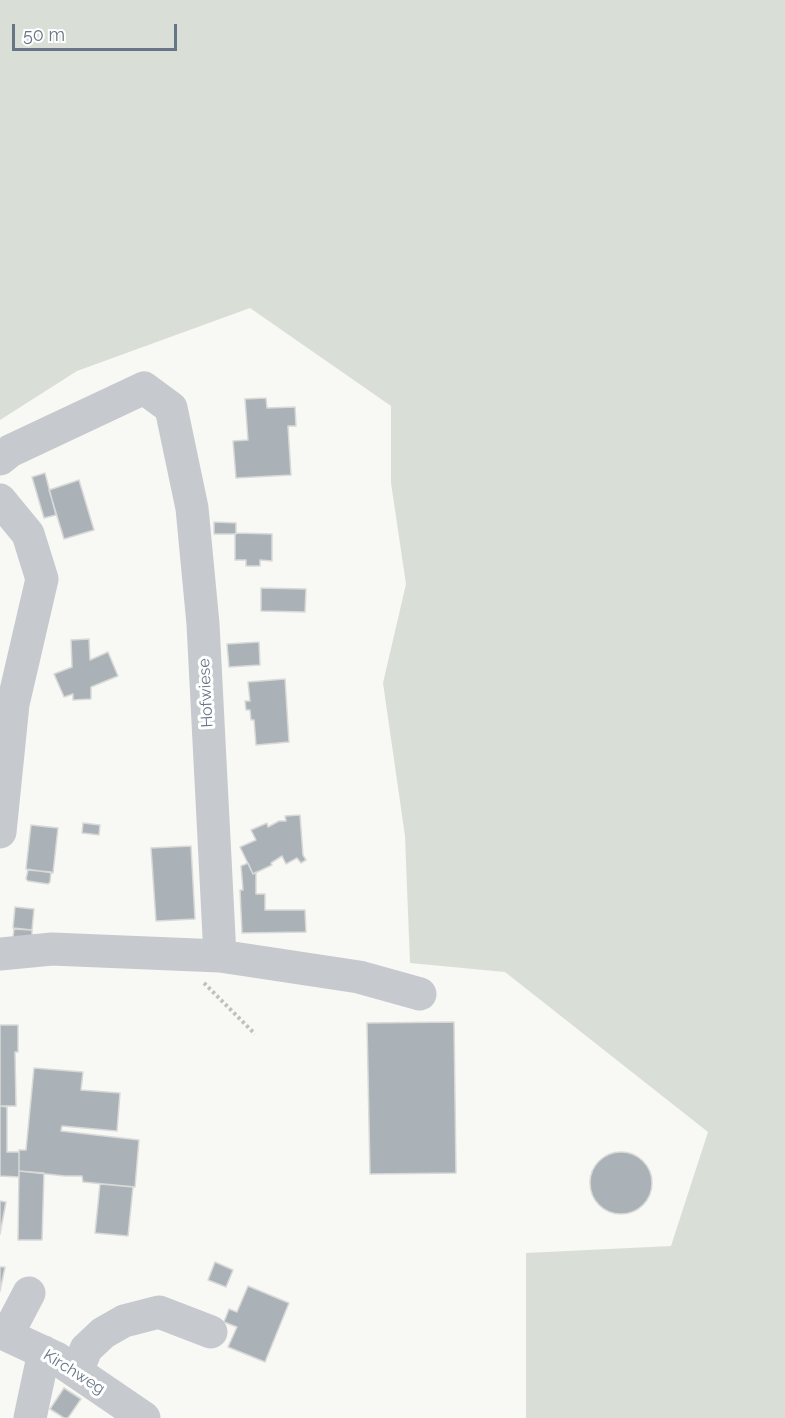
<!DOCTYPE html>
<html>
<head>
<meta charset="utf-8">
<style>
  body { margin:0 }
  #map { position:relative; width:785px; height:1418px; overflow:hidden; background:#f8f8f5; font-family:Raleway,sans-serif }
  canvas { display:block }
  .scale { position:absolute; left:12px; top:24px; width:165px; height:27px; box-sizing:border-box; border:3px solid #677686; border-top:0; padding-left:8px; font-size:18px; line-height:21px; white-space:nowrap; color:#677686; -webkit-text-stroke:4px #fff; paint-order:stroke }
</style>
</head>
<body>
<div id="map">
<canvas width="785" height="1418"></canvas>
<div class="scale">50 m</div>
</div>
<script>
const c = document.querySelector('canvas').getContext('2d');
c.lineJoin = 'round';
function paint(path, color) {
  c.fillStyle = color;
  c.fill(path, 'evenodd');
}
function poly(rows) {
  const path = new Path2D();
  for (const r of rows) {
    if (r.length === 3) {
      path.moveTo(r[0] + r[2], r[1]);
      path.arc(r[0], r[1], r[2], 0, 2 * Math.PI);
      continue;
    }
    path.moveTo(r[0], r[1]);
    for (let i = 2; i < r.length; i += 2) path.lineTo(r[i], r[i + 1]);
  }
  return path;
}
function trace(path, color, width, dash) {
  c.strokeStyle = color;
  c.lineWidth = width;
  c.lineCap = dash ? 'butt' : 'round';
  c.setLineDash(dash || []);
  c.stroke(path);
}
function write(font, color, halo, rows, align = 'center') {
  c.font = font + ' Raleway,sans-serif';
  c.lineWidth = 6;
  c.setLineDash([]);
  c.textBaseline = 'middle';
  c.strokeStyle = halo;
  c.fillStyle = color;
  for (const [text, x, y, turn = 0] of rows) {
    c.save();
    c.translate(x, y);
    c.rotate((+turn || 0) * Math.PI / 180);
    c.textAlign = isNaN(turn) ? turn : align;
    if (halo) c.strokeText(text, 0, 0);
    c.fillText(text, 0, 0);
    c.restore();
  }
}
paint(poly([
  [0,0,785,0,785,1418,526,1418,526,1253,671,1246,708,1132,505,972,410,963,405,836,383,683,406,584,391,483,391,406,250,308,77,371,0,420]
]), '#d9dfd6');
const building = poly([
  [266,398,267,408,295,407,296,426,288,426,291,475,236,478,233,441,248,440,245,399,266,398],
  [45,473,56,515,44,518,32,477,45,473],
  [79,480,94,530,64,539,49,490,79,480],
  [214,522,236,523,236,534,214,534,214,522],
  [236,533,272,534,272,561,260,560,260,566,246,566,246,560,235,560,235,534,236,533],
  [261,588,306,589,305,612,261,611,261,588],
  [89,639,90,660,108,652,118,676,91,687,91,699,73,700,73,694,64,697,54,674,72,667,71,640,89,639],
  [259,642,260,665,229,667,227,644,259,642],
  [285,679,289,742,256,745,254,720,251,720,250,710,246,710,245,701,250,701,248,682,285,679],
  [300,815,303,855,306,860,301,863,297,858,286,864,282,856,271,863,272,865,253,874,240,847,256,840,251,830,267,823,268,827,279,821,286,821,285,816,300,815],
  [83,823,100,825,99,835,82,833,83,823],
  [31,825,58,828,53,873,26,869,31,825],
  [191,846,195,919,156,921,151,848,191,846],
  [248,863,253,874,256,872,256,894,265,894,265,910,305,910,306,932,242,933,240,890,243,890,241,866,248,863],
  [28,870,51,872,50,882,48,884,28,881,26,879,28,870],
  [15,907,34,909,32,930,13,928,15,907],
  [14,929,32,930,32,940,13,938,14,929],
  [454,1022,456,1173,370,1174,367,1023,454,1022],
  [0,1025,18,1025,18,1052,15,1052,16,1106,0,1106,0,1025],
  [34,1068,83,1072,81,1090,120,1093,117,1131,62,1126,61,1131,139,1140,135,1187,83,1182,82,1176,65,1176,19,1171,19,1150,26,1150,34,1068],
  [0,1106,7,1107,7,1152,19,1152,19,1177,0,1176,0,1106],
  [621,1183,31],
  [19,1171,44,1173,42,1240,18,1240,19,1171],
  [100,1184,133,1187,128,1236,95,1233,100,1184],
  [0,1201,6,1202,0,1234,0,1201],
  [215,1262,233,1270,226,1287,208,1280,215,1262],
  [0,1267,5,1267,0,1291,0,1267],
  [248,1286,289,1303,265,1362,228,1347,237,1327,224,1322,229,1309,237,1312,248,1286],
  [64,1388,81,1399,68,1418,64,1418,50,1409,64,1388]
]);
paint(building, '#aab2b8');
trace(building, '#d9dad8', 1.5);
trace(poly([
  [204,983,255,1034]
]), '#bec0c2', 4, [3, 3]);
trace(poly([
  [0,459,10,451,144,388,171,408,192,508,203,624,220,956,52,949,0,954],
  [0,500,28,534,42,579,13,704,0,832],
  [220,956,359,977,420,994],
  [0,1332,56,1358,144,1418],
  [7,1335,29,1293],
  [77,1372,86,1349,103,1333,124,1321,159,1312,211,1332],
  [30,1418,44,1352]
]), '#c6c9cd', 33);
write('16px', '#677686', '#fff', [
  ["Hofwiese",206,693,-93],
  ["Kirchweg",74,1372,32]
]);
</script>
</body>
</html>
